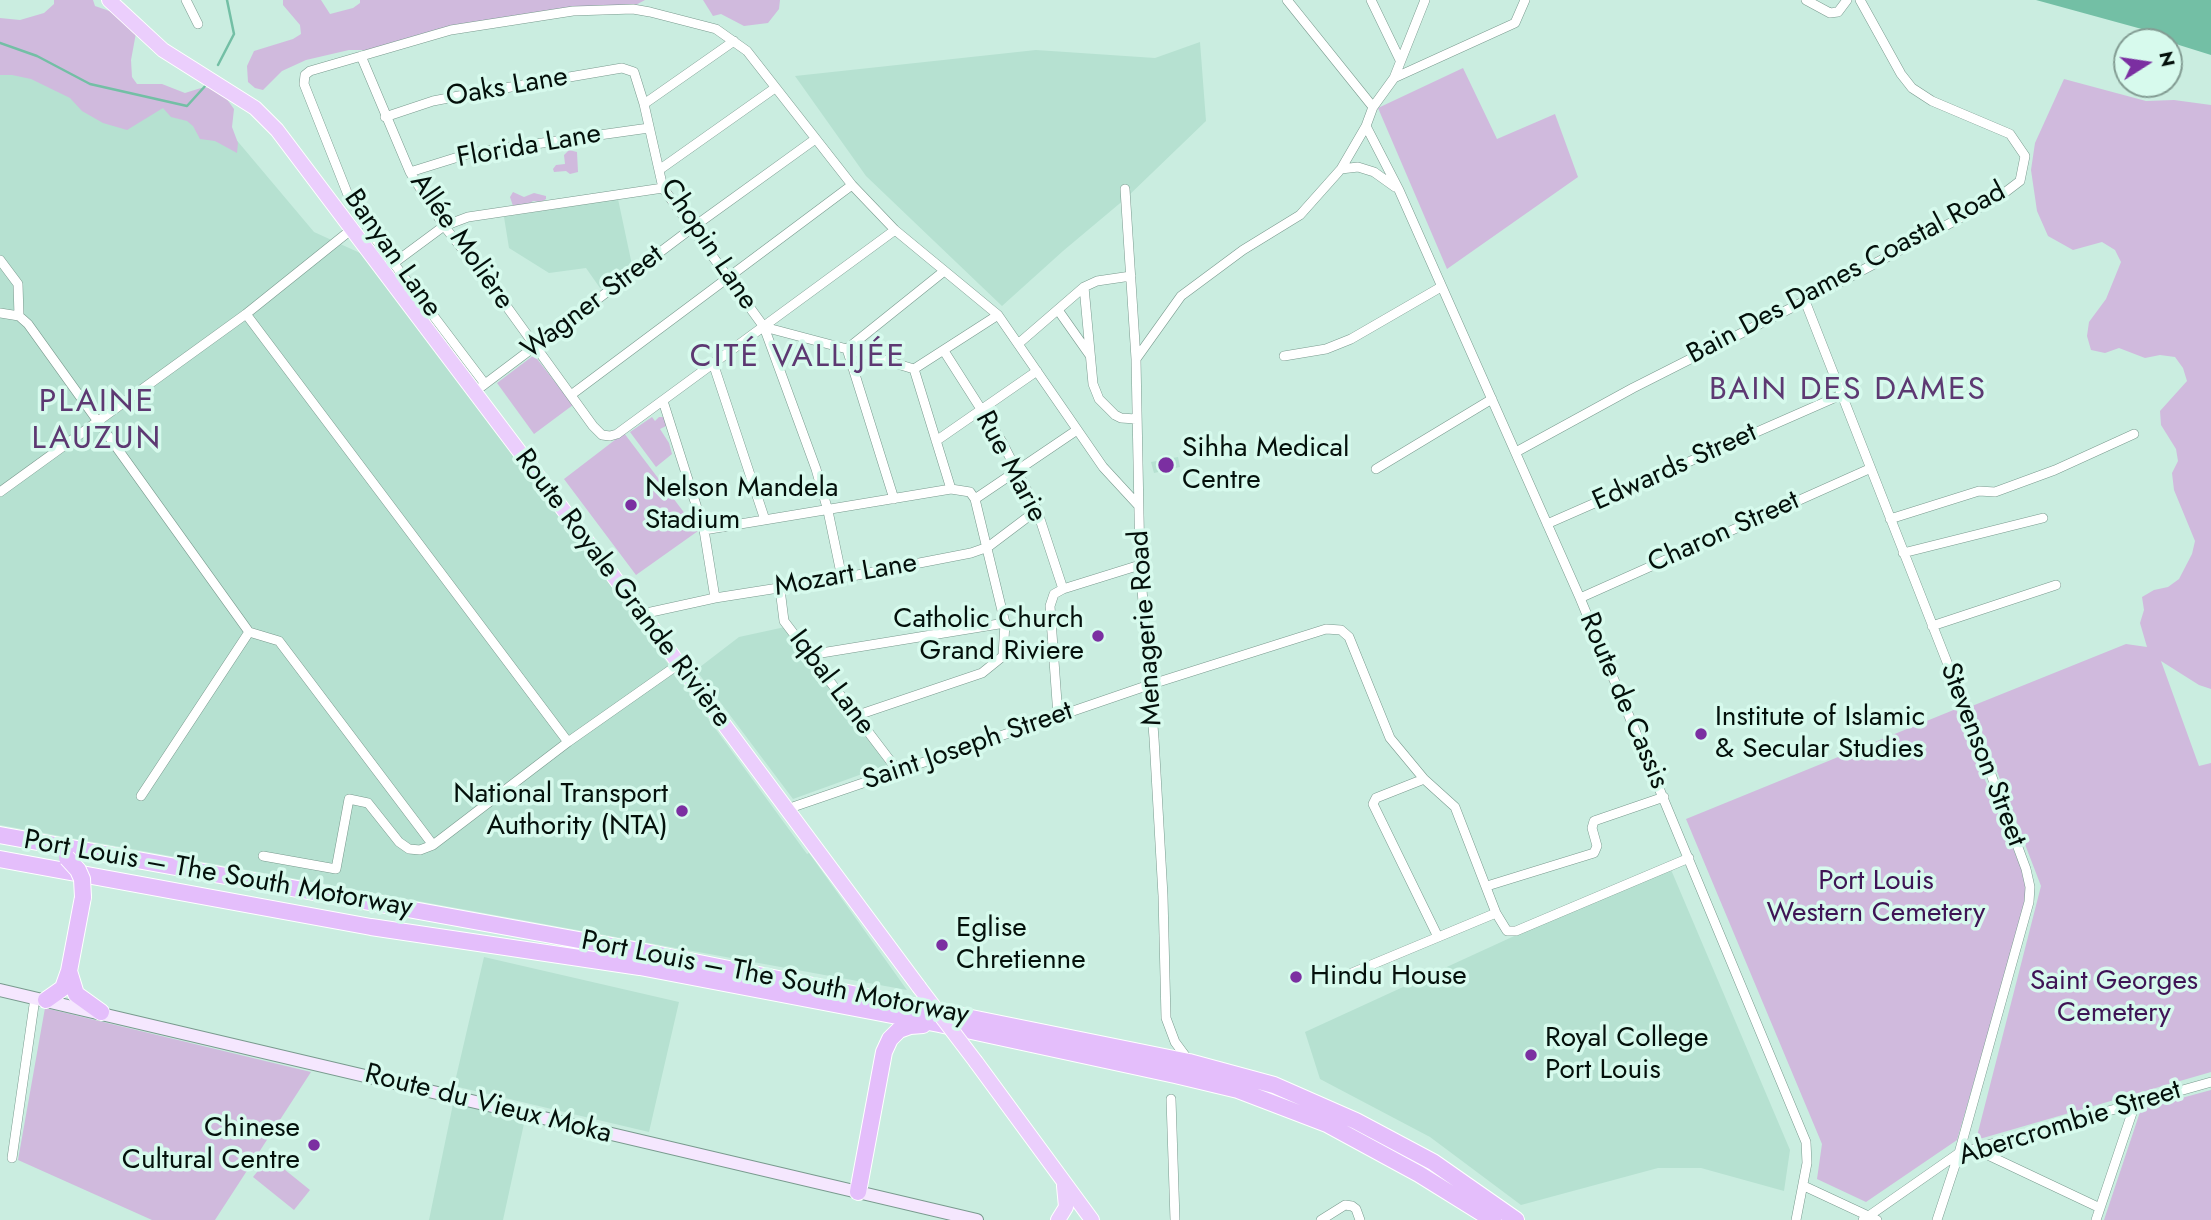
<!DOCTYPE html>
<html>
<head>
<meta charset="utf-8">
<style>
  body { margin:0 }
  #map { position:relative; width:2211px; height:1220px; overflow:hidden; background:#caede0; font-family:Jost,sans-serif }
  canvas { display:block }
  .north { position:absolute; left:2113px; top:28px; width:70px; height:70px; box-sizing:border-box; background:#d7faed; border:2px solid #839c93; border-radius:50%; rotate:78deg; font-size:19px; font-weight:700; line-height:28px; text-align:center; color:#04100b }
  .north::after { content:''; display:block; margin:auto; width:24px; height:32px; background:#7b2fa1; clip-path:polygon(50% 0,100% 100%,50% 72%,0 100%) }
</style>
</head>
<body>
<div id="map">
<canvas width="2211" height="1220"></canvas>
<div class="north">N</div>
</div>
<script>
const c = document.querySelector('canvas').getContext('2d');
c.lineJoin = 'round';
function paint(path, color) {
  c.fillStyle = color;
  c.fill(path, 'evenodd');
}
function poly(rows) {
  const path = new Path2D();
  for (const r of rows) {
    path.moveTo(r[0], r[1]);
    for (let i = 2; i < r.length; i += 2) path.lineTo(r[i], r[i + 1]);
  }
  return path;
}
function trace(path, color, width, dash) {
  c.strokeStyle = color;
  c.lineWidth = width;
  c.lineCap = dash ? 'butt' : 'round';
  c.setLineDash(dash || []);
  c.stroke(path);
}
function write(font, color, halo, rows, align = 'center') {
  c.font = font + ' Jost,sans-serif';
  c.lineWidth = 7;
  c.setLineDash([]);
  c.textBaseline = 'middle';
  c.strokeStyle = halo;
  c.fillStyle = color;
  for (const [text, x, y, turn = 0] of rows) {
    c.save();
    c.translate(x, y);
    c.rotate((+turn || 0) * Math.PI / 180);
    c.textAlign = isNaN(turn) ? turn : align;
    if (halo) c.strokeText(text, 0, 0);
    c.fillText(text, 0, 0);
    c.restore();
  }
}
paint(poly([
  [1200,42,1206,121,1125,199,1063,251,1002,306,866,176,795,76,1036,50,1155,58],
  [0,62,202,99,314,232,371,258,807,854,809,853,907,990,0,825],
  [618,199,632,265,600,288,586,268,549,273,509,248,504,217],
  [1178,457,1180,467,1154,473,1151,462],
  [785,627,843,704,887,765,793,799,696,670,739,637],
  [1669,865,1790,1150,1784,1191,1701,1168,1658,1168,1521,1205,1430,1137,1320,1079,1305,1032],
  [484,957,679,1002,649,1132,454,1086],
  [453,1104,525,1119,503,1220,429,1220]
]), '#b6e1d1');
paint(poly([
  [54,0,93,0,95,6,118,14,136,33,131,60,132,77,137,84,162,84,185,93,201,88,218,87,234,109,232,127,238,143,237,153,215,141,200,139,193,126,187,121,171,117,163,108,127,130,103,123,82,111,70,98,31,79,12,75,0,75,0,18,20,20,44,13,54,4],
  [283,0,321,0,330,14,353,8,360,3,360,0,645,0,632,7,571,9,371,50,349,50,306,60,282,71,263,90,255,88,248,82,247,66,254,51,293,39,301,34,300,25,283,5],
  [703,0,780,0,779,9,768,23,744,26,721,14,713,16],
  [1463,68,1497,139,1555,114,1578,177,1447,269,1378,108],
  [2064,79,2146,101,2174,100,2211,105,2211,689,2199,685,2161,661,2199,766,2211,763,2211,1072,1976,1140,2041,886,1972,706,2126,644,2147,647,2140,623,2144,610,2142,597,2154,590,2168,587,2179,579,2192,554,2195,541,2174,490,2172,473,2178,461,2176,449,2161,425,2160,411,2187,381,2183,368,2175,357,2160,355,2145,358,2119,348,2105,353,2091,350,2087,336,2089,322,2106,299,2121,262,2115,250,2102,242,2073,250,2048,236,2037,211,2031,170,2035,143],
  [569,150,577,152,578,172,570,174,566,171,554,172,553,169,556,165,565,164,564,155],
  [513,192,524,197,534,193,546,196,546,199,541,202,533,201,529,204,513,206,510,197],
  [534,355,573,405,534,434,497,383],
  [652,417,655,421,659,417,665,417,666,426,660,429,669,443,672,454,656,467,630,432],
  [624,433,698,531,636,575,564,479],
  [1956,709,2030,890,1957,1140,1866,1202,1817,1179,1822,1144,1686,819],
  [45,1008,311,1072,215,1220,152,1220,18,1160],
  [2211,1090,2211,1220,2104,1220,2141,1109],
  [269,1157,310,1190,294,1210,253,1177]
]), '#d0badd');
paint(poly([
  [2036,0,2211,0,2211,55,2179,45,2149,31]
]), '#73bfa5');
trace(poly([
  [0,43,37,56,90,84,187,106,207,84],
  [218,65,234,34,227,0]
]), '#73bfa5', 2.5);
const minor = poly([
  [186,0,198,24],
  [1287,0,1373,107],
  [1371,0,1400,60],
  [1806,0,1830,13,1838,12,1847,0],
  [361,56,410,172,444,226,494,289,593,426,602,435,610,436,617,434,895,230],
  [1394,78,1515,23,1525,0],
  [644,104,734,41],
  [385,117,433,101,464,95,622,68,634,72,644,104,663,188,764,327,816,469,828,511,842,578],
  [1366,126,1399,190,1580,598,1806,1142,1807,1163,1796,1220],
  [1341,169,1358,167,1374,172,1395,187],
  [659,170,775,88],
  [410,172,471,153,649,128],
  [1125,189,1136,359,1140,565,1154,738,1163,896,1166,1018,1175,1042,1189,1061],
  [0,260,18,284,19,316],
  [394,263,444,226,468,217,663,188],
  [1084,287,1093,384,1099,399,1115,415,1121,418,1136,419],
  [1805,301,1989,769,2026,869,2030,887,2029,902,1959,1153,1937,1220],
  [1058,310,1089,354],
  [0,313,19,316,28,324,249,632,279,641,433,845],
  [246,314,568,742],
  [764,327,847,349,914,369],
  [1018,344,1084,287,1097,281,1131,276],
  [944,351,1002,442,1037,510,1063,589],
  [1284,356,1326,349,1351,339,1441,287],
  [1136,359,1181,296,1243,250,1300,215,1341,169,1366,126,1373,107,1394,78,1425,0],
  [713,363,765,520],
  [914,369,951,489],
  [914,369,998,315],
  [485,384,373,236,348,195,304,84,305,75,310,71,451,30,573,11,633,9,650,12,716,29,747,51,852,185,895,230,998,315,1103,467,1138,505],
  [481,387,692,228,814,140],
  [571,395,852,185],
  [663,401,704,530,715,598],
  [936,441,1037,371],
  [1516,452,1633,388,1805,301,1999,197,2020,181,2025,156,2010,134,1932,101,1912,88,1901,74,1860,0],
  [1376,469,1492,399],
  [0,492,246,314,352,229],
  [894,499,847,349,943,272],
  [975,499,1077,430],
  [1890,519,1979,491,1995,492,2055,470,2134,434],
  [1547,524,1841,395],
  [704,530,951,489,970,492,975,499,1005,623,1003,656,982,673,855,716],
  [1903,553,2043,518],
  [780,589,784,621,898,771],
  [1580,598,1869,469],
  [642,614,715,598,842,578,971,553,988,547,1037,510],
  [1932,626,2056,585],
  [809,655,1005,623],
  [1058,716,1050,606,1054,594,1063,589,1140,565],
  [1424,779,1376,798,1373,804,1438,937],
  [141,796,249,632],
  [787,809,1149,685,1326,629,1341,630,1349,637,1390,738,1424,779,1455,807,1496,913,1507,931,1516,931,1689,858],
  [263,856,336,869,349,799,368,803,399,842,409,849,420,850,433,845,568,742,679,664],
  [1487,886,1594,853,1597,846,1592,828,1594,821,1664,797],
  [1347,975,1496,913],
  [1171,1099,1175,1220],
  [1975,1149,2100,1208],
  [12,1158,35,998],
  [1804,1186,1877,1220],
  [1321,1220,1345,1205,1352,1206,1356,1209,1360,1220],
  [1863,1220,1959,1153,2211,1082],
  [2096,1220,2135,1104]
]);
const secondary = poly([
  [0,990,977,1220]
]);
const primary = poly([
  [109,0,163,50,255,108,277,130,642,614,919,987],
  [976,1062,1092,1220],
  [1058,1220,1066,1207,1064,1186]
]);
const trunk = poly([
  [0,835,645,952,1189,1062,1274,1085,1356,1121,1433,1162,1516,1220],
  [0,859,371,927,640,967,939,1024,1175,1075,1238,1090,1327,1124,1419,1174,1493,1220],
  [69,971,76,994,101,1012],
  [46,1000,63,988,69,971,83,897],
  [858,1192,884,1052,890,1039,899,1030,910,1026,923,1025]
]);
trace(minor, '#799a8e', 10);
trace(secondary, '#799a8e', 14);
trace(primary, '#fff', 16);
trace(trunk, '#fff', 18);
trace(minor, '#fff', 9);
trace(secondary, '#f5e7fe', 12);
trace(primary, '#ebcefc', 14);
trace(trunk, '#e4befb', 16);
const primaryBridge = poly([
  [919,987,976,1062]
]);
const trunkBridge = poly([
  [67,858,78,870,82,879,83,897]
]);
trace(primaryBridge, '#fff', 16, []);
trace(trunkBridge, '#fff', 18, []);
trace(primaryBridge, '#ebcefc', 14);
trace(trunkBridge, '#e4befb', 16);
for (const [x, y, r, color] of [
  [1166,465,9,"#7b2fa1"],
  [631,505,7,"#7b2fa1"],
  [1098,636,7,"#7b2fa1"],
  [1701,734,7,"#7b2fa1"],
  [682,811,7,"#7b2fa1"],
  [942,945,7,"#7b2fa1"],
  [1296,977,7,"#7b2fa1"],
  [1531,1055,7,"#7b2fa1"],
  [314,1145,7,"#7b2fa1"]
]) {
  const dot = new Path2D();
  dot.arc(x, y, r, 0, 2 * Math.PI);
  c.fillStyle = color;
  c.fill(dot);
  trace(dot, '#d7faed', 2.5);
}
write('28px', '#04100b', '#d7faed', [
  ["Oaks Lane",507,88,-10],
  ["Florida Lane",529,147,-10],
  ["Allée Molière",461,242,55],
  ["Chopin Lane",708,245,56],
  ["Banyan Lane",392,254,55],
  ["Bain Des Dames Coastal Road",1847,274,-28],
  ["Wagner Street",593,303,-37],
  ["Rue Marie",1010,467,62],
  ["Edwards Street",1675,468,-24],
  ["Charon Street",1724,533,-24],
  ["Mozart Lane",846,576,-10],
  ["Route Royale Grande Rivière",622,589,53],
  ["Menagerie Road",1147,628,-94],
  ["Iqbal Lane",831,683,53],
  ["Route de Cassis",1623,701,67],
  ["Saint Joseph Street",968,747,-19],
  ["Stevenson Street",1982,755,69],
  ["Port Louis – The South Motorway",218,875,10],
  ["Port Louis – The South Motorway",775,979,11],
  ["Route du Vieux Moka",488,1105,14],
  ["Abercrombie Street",2070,1124,-17]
]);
write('28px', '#04100b', '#d7faed', [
  ["Sihha Medical",1182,449],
  ["Centre",1182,481],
  ["Nelson Mandela",645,489],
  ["Stadium",645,521],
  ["Catholic Church",1084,620,"right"],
  ["Grand Riviere",1084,652,"right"],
  ["Institute of Islamic",1715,718],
  ["& Secular Studies",1715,750],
  ["National Transport",668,795,"right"],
  ["Authority (NTA)",668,827,"right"],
  ["Eglise",956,929],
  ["Chretienne",956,961],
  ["Hindu House",1310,977],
  ["Royal College",1545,1039],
  ["Port Louis",1545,1071],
  ["Chinese",300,1129,"right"],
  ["Cultural Centre",300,1161,"right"]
], 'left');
write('28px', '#3f1455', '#d7faed', [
  ["Port Louis",1876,882],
  ["Western Cemetery",1876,914],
  ["Saint Georges",2114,982],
  ["Cemetery",2114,1014]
]);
c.letterSpacing = '2px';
write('32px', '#5d3972', '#d7faed', [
  ["CITÉ VALLIJÉE",798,358],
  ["BAIN DES DAMES",1848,391],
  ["PLAINE",97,403],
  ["LAUZUN",97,440]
]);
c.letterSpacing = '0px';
</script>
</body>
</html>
